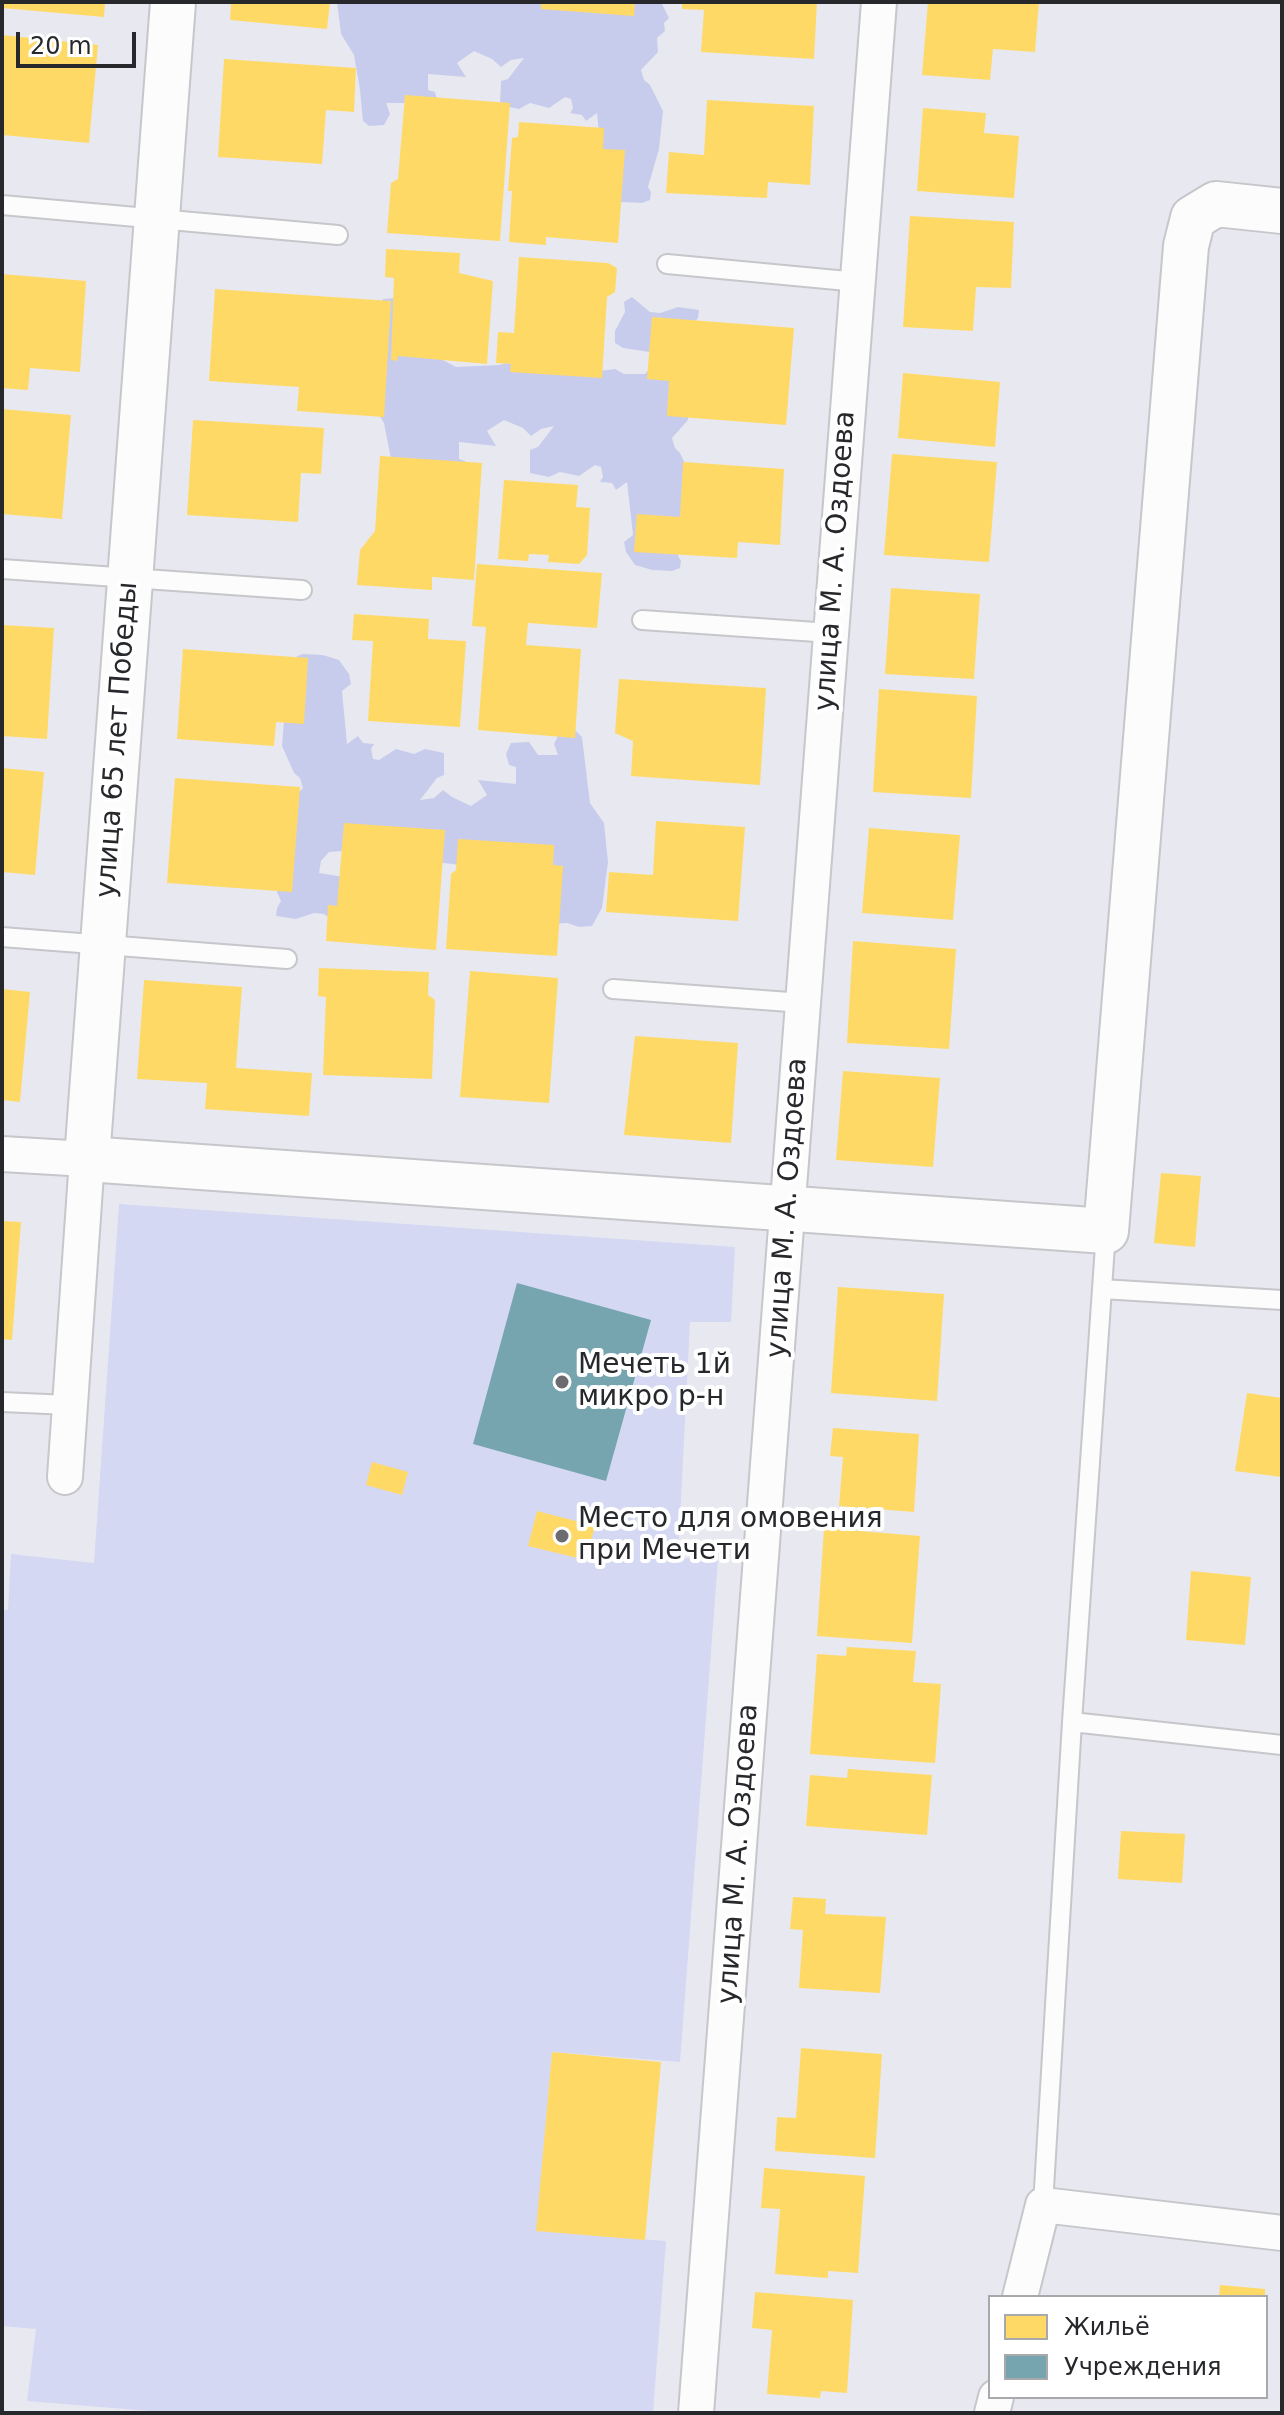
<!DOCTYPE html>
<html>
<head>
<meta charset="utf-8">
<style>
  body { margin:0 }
  #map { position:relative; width:1284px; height:2415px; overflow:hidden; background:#e8e9f0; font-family:"DejaVu Sans",sans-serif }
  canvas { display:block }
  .frame { position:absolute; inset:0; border:4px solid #27282c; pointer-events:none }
  .legend { position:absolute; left:988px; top:2295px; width:280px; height:104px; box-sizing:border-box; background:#fff; border:2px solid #a9a9ab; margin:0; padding:10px 14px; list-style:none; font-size:24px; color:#27282c }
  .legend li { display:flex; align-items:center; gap:16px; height:40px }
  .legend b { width:40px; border:2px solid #a9a9ab }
  .scale { position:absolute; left:16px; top:32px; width:120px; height:36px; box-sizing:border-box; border:4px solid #27282c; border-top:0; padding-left:10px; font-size:24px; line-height:28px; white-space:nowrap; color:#27282c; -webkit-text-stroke:6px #fff; paint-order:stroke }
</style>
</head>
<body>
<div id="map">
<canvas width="1284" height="2415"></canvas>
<div class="frame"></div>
<ul class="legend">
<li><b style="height:22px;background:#ffd966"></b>Жильё</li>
<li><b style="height:22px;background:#76a5af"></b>Учреждения</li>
</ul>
<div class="scale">20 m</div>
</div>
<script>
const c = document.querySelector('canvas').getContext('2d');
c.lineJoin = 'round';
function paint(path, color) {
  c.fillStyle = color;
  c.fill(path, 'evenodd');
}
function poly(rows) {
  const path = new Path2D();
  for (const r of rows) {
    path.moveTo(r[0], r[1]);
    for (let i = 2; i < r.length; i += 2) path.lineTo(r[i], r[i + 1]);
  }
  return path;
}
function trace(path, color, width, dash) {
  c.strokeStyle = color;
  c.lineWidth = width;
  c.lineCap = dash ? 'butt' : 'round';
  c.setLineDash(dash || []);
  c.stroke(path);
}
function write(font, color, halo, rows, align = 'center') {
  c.font = font + ' "DejaVu Sans",sans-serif';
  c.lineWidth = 8;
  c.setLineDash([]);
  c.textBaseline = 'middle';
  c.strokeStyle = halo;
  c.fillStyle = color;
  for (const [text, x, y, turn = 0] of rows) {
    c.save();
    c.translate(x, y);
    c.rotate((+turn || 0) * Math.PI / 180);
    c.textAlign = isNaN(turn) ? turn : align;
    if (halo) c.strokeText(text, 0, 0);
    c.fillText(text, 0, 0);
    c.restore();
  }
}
paint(poly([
  [119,1204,735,1247,731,1322,690,1322,678,1558,718,1559,680,2062,552,2052,537,2231,666,2241,653,2413,175,2413,27,2401,36,2329,2,2326,2,1610,8,1610,11,1554,94,1563]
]), '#d4d8f3');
paint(poly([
  [337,2,661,2,669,18,664,23,665,31,657,38,658,52,641,70,644,80,650,85,663,111,659,149,648,187,651,192,650,200,642,203,621,202,605,197,597,113,586,121,582,115,570,113,573,108,571,99,565,97,549,108,530,103,519,109,500,105,501,81,508,79,524,58,511,60,501,67,492,59,474,51,457,63,466,77,428,74,428,90,435,92,438,103,386,103,390,114,384,125,369,126,363,121,360,90,354,55,341,34],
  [632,297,650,312,660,313,678,307,699,310,698,318,693,325,688,420,672,438,675,448,680,453,693,480,689,518,678,556,681,561,680,568,672,571,652,570,635,565,626,552,624,542,633,535,627,482,616,490,612,483,600,482,603,477,601,467,595,465,579,476,560,472,549,477,530,473,530,450,538,447,554,426,541,429,531,436,523,428,504,420,487,431,496,446,459,442,459,459,465,461,468,472,391,459,384,423,371,402,372,318,383,299,396,298,433,355,456,367,499,365,513,361,599,371,615,369,624,374,645,374,653,365,656,353,623,348,615,343,615,331,625,312,624,302],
  [302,654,323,655,339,660,349,674,351,684,342,691,347,744,358,736,363,743,374,744,371,749,373,759,379,760,396,749,414,754,425,749,444,753,444,775,437,778,420,800,434,798,443,790,452,797,471,806,487,795,478,780,516,784,516,767,509,765,506,754,511,743,529,742,538,755,558,755,554,744,560,732,575,730,582,737,590,803,604,823,608,862,602,908,592,926,579,927,567,923,552,924,461,865,342,851,329,852,321,861,319,873,351,878,343,928,324,914,314,913,296,919,276,916,277,908,281,901,277,892,281,884,286,805,303,788,300,778,294,773,282,746,285,708,294,658]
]), '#c8ccec');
paint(poly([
  [2,2,105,2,104,17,2,8],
  [231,2,330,2,327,29,230,20],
  [541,2,635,2,634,16,541,9],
  [682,2,817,2,814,59,701,52,704,10,682,9],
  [928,2,1039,2,1035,52,993,49,990,80,922,75],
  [2,35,98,45,89,143,2,135],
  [224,59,356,68,354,112,326,110,322,164,218,157],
  [405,95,510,103,500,241,387,233,391,183,398,179],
  [707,100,814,106,810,185,768,182,767,198,666,193,669,152,704,155],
  [923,108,986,113,984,133,1019,136,1014,198,917,191],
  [519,122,604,128,603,149,625,150,618,243,546,237,546,245,509,242,512,191,508,191,512,138,518,137],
  [910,216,1014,222,1011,288,976,287,973,331,903,327],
  [386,249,460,253,459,273,493,281,487,364,398,356,397,361,391,360,394,278,385,277],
  [519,257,608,263,617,268,615,292,607,297,602,378,510,372,511,364,496,363,498,332,514,333],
  [2,274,86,281,80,372,30,368,28,390,2,388],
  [215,289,391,301,384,417,297,411,299,387,209,381],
  [652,317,794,328,786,425,667,416,669,381,647,379],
  [903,373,1000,382,995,447,898,438],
  [2,409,71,415,62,519,2,514],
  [193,420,324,428,321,474,301,473,298,522,187,515],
  [892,454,997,462,989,562,884,555],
  [380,456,482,463,474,580,432,577,432,590,357,585,360,550,375,531],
  [683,462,784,469,780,545,738,542,737,558,634,552,637,514,680,517],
  [504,480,578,485,576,507,590,508,587,555,579,564,548,562,549,555,529,554,528,561,498,559],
  [477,564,602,573,597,628,528,623,526,645,581,649,575,738,478,730,486,627,472,626],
  [891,588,980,594,974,679,885,674],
  [354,614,429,619,428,639,466,641,460,727,368,721,373,641,352,640],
  [2,625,54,628,47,739,2,736],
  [183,649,308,658,304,724,276,722,274,746,177,739],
  [619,679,766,688,760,785,631,776,633,741,615,733],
  [879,689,977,696,971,798,873,792],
  [2,768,44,772,35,875,2,872],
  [175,778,300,787,292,892,167,883],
  [656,821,745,827,738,921,606,912,609,872,653,875],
  [344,823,445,830,436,950,326,941,328,905,337,906],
  [869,828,960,835,953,920,862,913],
  [458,839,554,845,553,865,563,866,557,956,446,949,451,874,456,870],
  [853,941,956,949,949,1049,847,1043],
  [319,968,429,972,428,995,435,1000,432,1079,323,1075,326,997,318,996],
  [470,971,558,978,549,1103,460,1097],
  [144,980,242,987,236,1068,312,1073,309,1116,205,1109,207,1083,137,1079],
  [2,989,30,992,20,1102,2,1100],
  [635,1036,738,1043,731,1143,624,1135],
  [843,1071,940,1078,933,1167,836,1160],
  [1161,1173,1201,1176,1195,1247,1154,1243],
  [2,1221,21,1222,12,1340,2,1339],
  [838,1287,944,1294,937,1401,831,1393],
  [1247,1393,1282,1398,1282,1477,1235,1471],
  [833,1428,919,1434,914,1512,839,1506,843,1457,830,1456],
  [372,1462,408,1472,402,1495,366,1485],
  [537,1511,595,1526,586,1560,528,1546],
  [824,1528,920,1536,912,1643,817,1636],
  [1191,1571,1251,1577,1245,1645,1186,1640],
  [847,1647,916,1651,913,1682,941,1684,935,1763,810,1754,817,1654,846,1656],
  [848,1769,932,1775,927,1835,806,1826,810,1775,847,1778],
  [1121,1831,1185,1834,1182,1883,1118,1879],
  [793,1897,826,1899,825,1914,886,1917,880,1993,799,1988,803,1930,790,1929],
  [801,2048,882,2054,875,2158,775,2151,777,2117,796,2118],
  [552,2052,661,2062,645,2240,536,2231],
  [764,2168,865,2176,858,2273,828,2271,828,2278,775,2274,780,2209,761,2208],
  [1220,2285,1265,2289,1265,2297,1219,2297],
  [755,2292,853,2300,847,2393,821,2391,820,2398,767,2394,772,2330,752,2328]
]), '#ffd966');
paint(poly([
  [517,1283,651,1320,606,1481,473,1444]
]), '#76a5af');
const service = poly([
  [2,205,338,235],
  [667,264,858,282],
  [2,569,302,590],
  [642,620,831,633],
  [2,937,287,959],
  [613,989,803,1003],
  [1102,1289,1282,1300],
  [2,1402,69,1405],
  [1072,1722,1282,1745],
  [1043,2205,1072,1722,1106,1231]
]);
const minor = poly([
  [2,1154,87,1159,65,1477],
  [1020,2297,1043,2205,1282,2233],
  [696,2413,879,2],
  [992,2413,996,2397]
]);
const tertiary = poly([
  [173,2,87,1159,1106,1231,1186,246,1193,218,1216,204,1282,211]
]);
trace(service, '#c6c6cb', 22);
trace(minor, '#c6c6cb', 38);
trace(tertiary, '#c6c6cb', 48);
trace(service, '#fcfcfd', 18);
trace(minor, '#fcfcfd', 34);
trace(tertiary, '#fcfcfd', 44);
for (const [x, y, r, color] of [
  [562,1382,8,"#6b6c71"],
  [562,1536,8,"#6b6c71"]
]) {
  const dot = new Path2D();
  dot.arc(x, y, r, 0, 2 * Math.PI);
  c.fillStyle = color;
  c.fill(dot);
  trace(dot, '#fff', 3);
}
write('28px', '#27282c', '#fff', [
  ["улица М. А. Оздоева",836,561,-86],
  ["улица 65 лет Победы",118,740,-86],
  ["улица М. А. Оздоева",788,1208,-86],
  ["улица М. А. Оздоева",739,1854,-86]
]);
write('28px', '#27282c', '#fff', [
  ["Мечеть 1й",578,1366],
  ["микро р-н",578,1398],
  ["Место для омовения",578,1520],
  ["при Мечети",578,1552]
], 'left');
</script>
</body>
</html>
